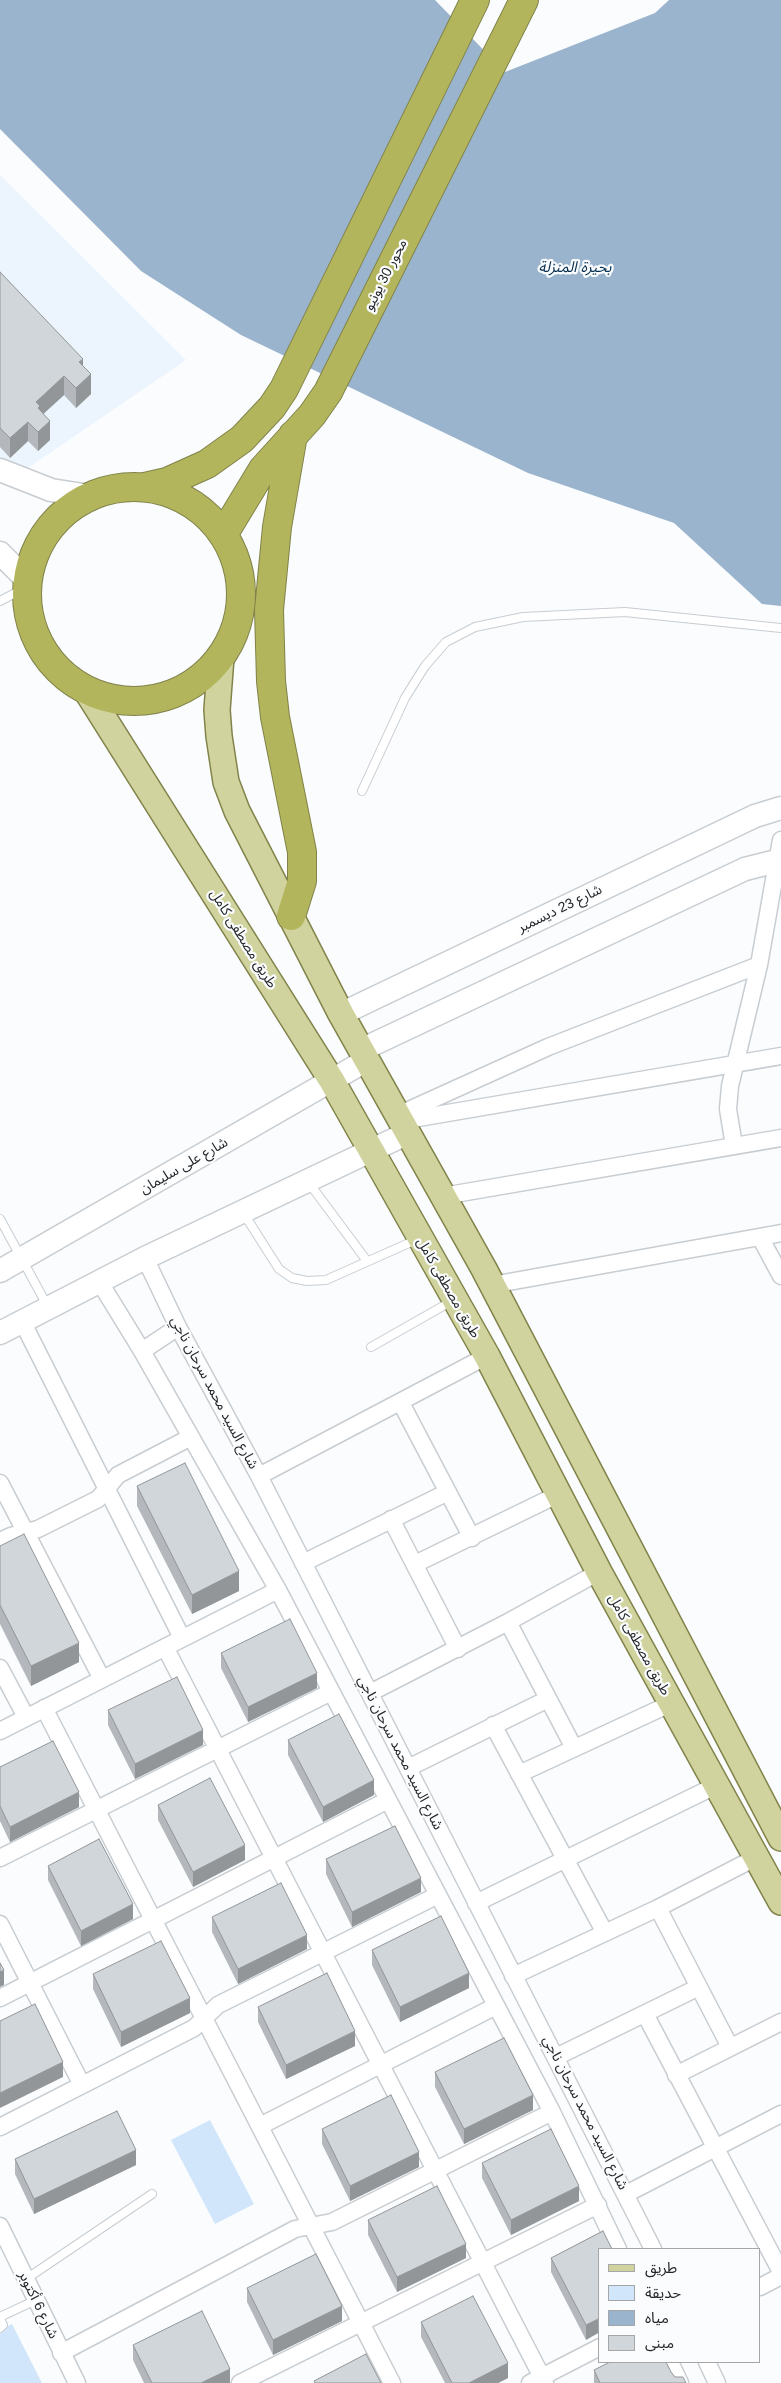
<!DOCTYPE html>
<html>
<head>
<meta charset="utf-8">
<style>
  body { margin:0 }
  #map { position:relative; width:781px; height:2383px; overflow:hidden; background:#fafcfe; font-family:Arial,"Noto Sans Arabic",sans-serif }
  canvas { display:block }
  .legend { position:absolute; left:598px; top:2248px; width:162px; height:115px; box-sizing:border-box; background:#fafcfe; border:1px solid #a4a6a8; margin:0; padding:6px 9px; list-style:none; font-size:15px; color:#242628 }
  .legend li { display:flex; align-items:center; gap:10px; height:25px }
  .legend b { width:25px; border:1px solid #a4a6a8 }
</style>
</head>
<body>
<div id="map">
<canvas width="781" height="2383"></canvas>
<ul class="legend">
<li><b style="height:6px;background:#d1d39e"></b>طريق</li>
<li><b style="height:14px;background:#d2e6fb"></b>حديقة</li>
<li><b style="height:14px;background:#9bb4ce"></b>مياه</li>
<li><b style="height:14px;background:#d1d6db"></b>مبنى</li>
</ul>
</div>
<script>
const c = document.querySelector('canvas').getContext('2d');
c.lineJoin = 'round';
function paint(path, color) {
  c.fillStyle = color;
  c.fill(path, 'evenodd');
}
function poly(rows) {
  const path = new Path2D();
  for (const r of rows) {
    if (r.length === 3) {
      path.moveTo(r[0] + r[2], r[1]);
      path.arc(r[0], r[1], r[2], 0, 2 * Math.PI);
      continue;
    }
    path.moveTo(r[0], r[1]);
    for (let i = 2; i < r.length; i += 2) path.lineTo(r[i], r[i + 1]);
  }
  return path;
}
function trace(path, color, width, dash) {
  c.strokeStyle = color;
  c.lineWidth = width;
  c.lineCap = dash ? 'butt' : 'round';
  c.setLineDash(dash || []);
  c.stroke(path);
}
function write(font, color, halo, rows, align = 'center') {
  c.font = font + ' Arial,"Noto Sans Arabic",sans-serif';
  c.lineWidth = 4.5;
  c.setLineDash([]);
  c.textBaseline = 'middle';
  c.strokeStyle = halo;
  c.fillStyle = color;
  for (const [text, x, y, turn = 0] of rows) {
    c.save();
    c.translate(x, y);
    c.rotate((+turn || 0) * Math.PI / 180);
    c.textAlign = isNaN(turn) ? turn : align;
    if (halo) c.strokeText(text, 0, 0);
    c.fillText(text, 0, 0);
    c.restore();
  }
}
paint(poly([
  [0,175,186,360,19,474,0,461]
]), '#ecf5fe');
paint(poly([
  [210,2120,254,2204,215,2224,171,2140],
  [12,2324,42,2383,0,2383,0,2330]
]), '#d2e6fb');
paint(poly([
  [0,0,435,0,505,72,655,13,669,0,781,0,781,606,762,604,674,523,528,473,241,335,141,271,0,129]
]), '#9bb4ce');
const lane = poly([
  [0,601,25,588],
  [362,791,405,698,425,666,446,642,475,627,523,617,625,612,781,628],
  [309,1183,367,1261],
  [244,1214,279,1269,292,1278,307,1281,326,1280,418,1239],
  [0,1219,48,1307],
  [371,1347,452,1301],
  [26,2279,152,2194],
  [0,2317,36,2300],
  [0,2319,3,2325,0,2328]
]);
const street = poly([
  [398,1115,548,1047,759,965],
  [401,1121,781,1056],
  [734,1146,728,1109,730,1086,759,965,781,840],
  [443,1196,781,1138],
  [760,1237,781,1276],
  [145,1258,178,1327,259,1476,653,2249],
  [99,1281,142,1351,278,1590,552,2112,618,2249],
  [492,1285,781,1233],
  [23,1323,182,1638],
  [142,1351,178,1327],
  [401,1403,472,1538],
  [259,1476,487,1356],
  [0,1483,102,1679],
  [391,1519,458,1649],
  [0,1541,11,1536,38,1529,98,1499,118,1475,191,1437],
  [303,1563,448,1492],
  [415,1564,559,1494],
  [508,1622,574,1748],
  [165,1647,545,2383],
  [0,1668,26,1717],
  [370,1693,508,1622,599,1572],
  [44,1708,392,2383],
  [493,1725,605,1933],
  [0,1731,278,1590],
  [408,1768,548,1699],
  [519,1774,672,1703],
  [0,1858,331,1692],
  [476,1903,717,1785],
  [658,1908,730,2047],
  [0,1924,82,2085],
  [513,1976,658,1908,757,1857],
  [0,1998,388,1800],
  [645,2014,781,2272],
  [556,2057,699,1987],
  [676,2075,781,2022],
  [260,2126,496,2006],
  [0,2127,194,2028,218,2005,438,1895],
  [626,2194,781,2114],
  [0,2226,77,2383],
  [760,2287,781,2276],
  [61,2353,295,2229,332,2222,552,2112],
  [670,2362,680,2383],
  [707,2362,717,2383],
  [240,2383,598,2205],
  [530,2383,600,2347]
]);
const secondary = poly([
  [0,470,51,490,90,496],
  [0,553,27,580],
  [341,1014,755,816,781,808],
  [361,1050,745,869,781,860],
  [0,1271,367,1060],
  [0,1333,145,1258,408,1133]
]);
const primary = poly([
  [221,657,217,710,219,736,226,782,237,811,341,1014,484,1269,781,1838],
  [86,690,332,1081,487,1356,599,1572,781,1902]
]);
const highway = poly([
  [134,594,107],
  [145,487,167,482,207,464,242,439,272,407,284,389,475,0],
  [223,535,263,469,312,415,328,392,524,0],
  [291,916,302,881,302,852,275,717,271,681,269,610,277,527,293,435]
]);
trace(lane, '#c8cdd2', 10);
trace(street, '#c8cdd2', 19);
trace(secondary, '#c8cdd2', 25);
trace(primary, '#81834a', 28);
trace(highway, '#81834a', 30);
trace(lane, '#fff', 8);
trace(street, '#fff', 16);
trace(secondary, '#fff', 22);
trace(primary, '#d1d39e', 25);
trace(highway, '#b3b55d', 28);
paint(poly([
  [0,272,83,366,91,394,76,408,64,395,43,414,50,440,38,451,28,441,10,458,0,447],
  [137,1486,239,1591,192,1614,137,1506],
  [0,1546,79,1662,31,1686,0,1624],
  [221,1653,317,1688,248,1722,221,1668],
  [108,1710,203,1745,135,1779,108,1725],
  [288,1740,374,1795,323,1822,288,1755],
  [0,1767,79,1807,10,1842,0,1821],
  [158,1805,245,1860,193,1887,158,1820],
  [326,1859,421,1892,352,1927,326,1874],
  [48,1866,133,1919,81,1946,48,1880],
  [212,1917,307,1949,238,1984,212,1932],
  [372,1950,469,1988,400,2022,372,1965],
  [93,1974,190,2013,121,2047,93,1989],
  [258,2007,355,2046,286,2079,258,2022],
  [435,2072,533,2110,464,2144,435,2087],
  [322,2129,419,2167,350,2201,322,2144],
  [15,2159,136,2165,34,2214,15,2174],
  [482,2163,579,2201,511,2235,482,2178],
  [368,2220,466,2258,397,2292,368,2235],
  [603,2231,586,2340,551,2272,551,2258],
  [247,2288,342,2321,273,2355,247,2302],
  [421,2322,508,2378,498,2383,445,2383,421,2337],
  [133,2345,230,2383,144,2383,133,2360],
  [594,2370,671,2372,675,2377,686,2383,594,2383]
]), '#b4b8bc');
paint(poly([
  [83,359,83,378,79,362],
  [91,374,91,394,76,408,76,388],
  [64,376,64,395,40,417,36,402],
  [50,421,50,440,38,451,38,432],
  [28,422,28,441,10,458,10,438],
  [239,1571,239,1591,192,1614,192,1595],
  [79,1643,79,1662,31,1686,31,1666],
  [317,1673,317,1688,248,1722,248,1707],
  [203,1730,203,1745,135,1779,135,1764],
  [374,1780,374,1795,323,1822,323,1807],
  [79,1792,79,1807,10,1842,10,1827],
  [245,1845,245,1860,193,1887,193,1872],
  [421,1878,421,1892,352,1927,352,1912],
  [133,1904,133,1919,81,1946,81,1931],
  [307,1935,307,1949,238,1984,238,1969],
  [4,1970,4,1985,0,1987,0,1972],
  [469,1973,469,1988,400,2022,400,2007],
  [190,1998,190,2013,121,2047,121,2032],
  [355,2031,355,2046,286,2079,286,2065],
  [63,2062,63,2077,0,2108,0,2093],
  [533,2095,533,2110,464,2144,464,2129],
  [136,2150,136,2165,34,2214,34,2199],
  [419,2152,419,2167,350,2201,350,2186],
  [579,2186,579,2201,511,2235,511,2220],
  [466,2244,466,2258,397,2292,397,2277],
  [342,2306,342,2321,273,2355,273,2340],
  [600,2318,600,2332,586,2340,586,2325],
  [508,2363,508,2378,498,2383,469,2383],
  [230,2369,230,2383,201,2383]
]), '#929699');
const building = poly([
  [0,272,83,359,79,362,91,374,76,388,64,376,36,402,40,406,38,408,50,421,38,432,28,422,10,438,0,428,0,272],
  [185,1463,239,1571,192,1595,137,1486,185,1463],
  [24,1534,79,1643,31,1666,0,1605,0,1546,24,1534],
  [290,1619,317,1673,248,1707,221,1653,290,1619],
  [177,1677,203,1730,135,1764,108,1710,177,1677],
  [339,1714,374,1780,323,1807,288,1740,339,1714],
  [53,1741,79,1792,10,1827,0,1806,0,1767,53,1741],
  [210,1778,245,1845,193,1872,158,1805,210,1778],
  [395,1826,421,1878,352,1912,326,1859,395,1826],
  [99,1839,133,1904,81,1931,48,1866,99,1839],
  [281,1883,307,1935,238,1969,212,1917,281,1883],
  [441,1916,469,1973,400,2007,372,1950,441,1916],
  [161,1941,190,1998,121,2032,93,1974,161,1941],
  [0,1963,4,1970,0,1972,0,1963],
  [327,1973,355,2031,286,2065,258,2007,327,1973],
  [35,2004,63,2062,0,2093,0,2021,35,2004],
  [504,2038,533,2095,464,2129,435,2072,504,2038],
  [391,2095,419,2152,350,2186,322,2129,391,2095],
  [117,2111,136,2150,34,2199,15,2159,117,2111],
  [551,2129,579,2186,511,2220,482,2163,551,2129],
  [437,2186,466,2244,397,2277,368,2220,437,2186],
  [603,2231,612,2249,600,2249,600,2318,586,2325,551,2258,603,2231],
  [316,2254,342,2306,273,2340,247,2288,316,2254],
  [473,2296,508,2363,469,2383,452,2383,421,2322,473,2296],
  [202,2311,230,2369,201,2383,152,2383,133,2345,202,2311],
  [366,2354,381,2383,315,2383,314,2381,366,2354],
  [610,2362,666,2362,671,2372,675,2377,683,2377,686,2383,600,2383,594,2370,610,2362]
]);
paint(building, '#d1d6db');
trace(building, '#929699', 1);
write('14px', '#242628', '#fafcfe', [
  ["محور 30 يونيو",386,275,-63],
  ["شارع 23 ديسمبر",560,909,-26],
  ["طريق مصطفى كامل",243,939,58],
  ["شارع على سليمان",184,1166,-30],
  ["طريق مصطفى كامل",448,1288,60],
  ["شارع السيد محمد سرحان ناجي",214,1393,62],
  ["طريق مصطفى كامل",639,1645,61],
  ["شارع السيد محمد سرحان ناجي",400,1753,63],
  ["شارع السيد محمد سرحان ناجي",585,2113,63],
  ["شارع 6 أكتوبر",38,2305,64]
]);
write('italic 15px', '#073052', '#fafcfe', [
  ["بحيرة المنزلة",575,268]
]);
</script>
</body>
</html>
